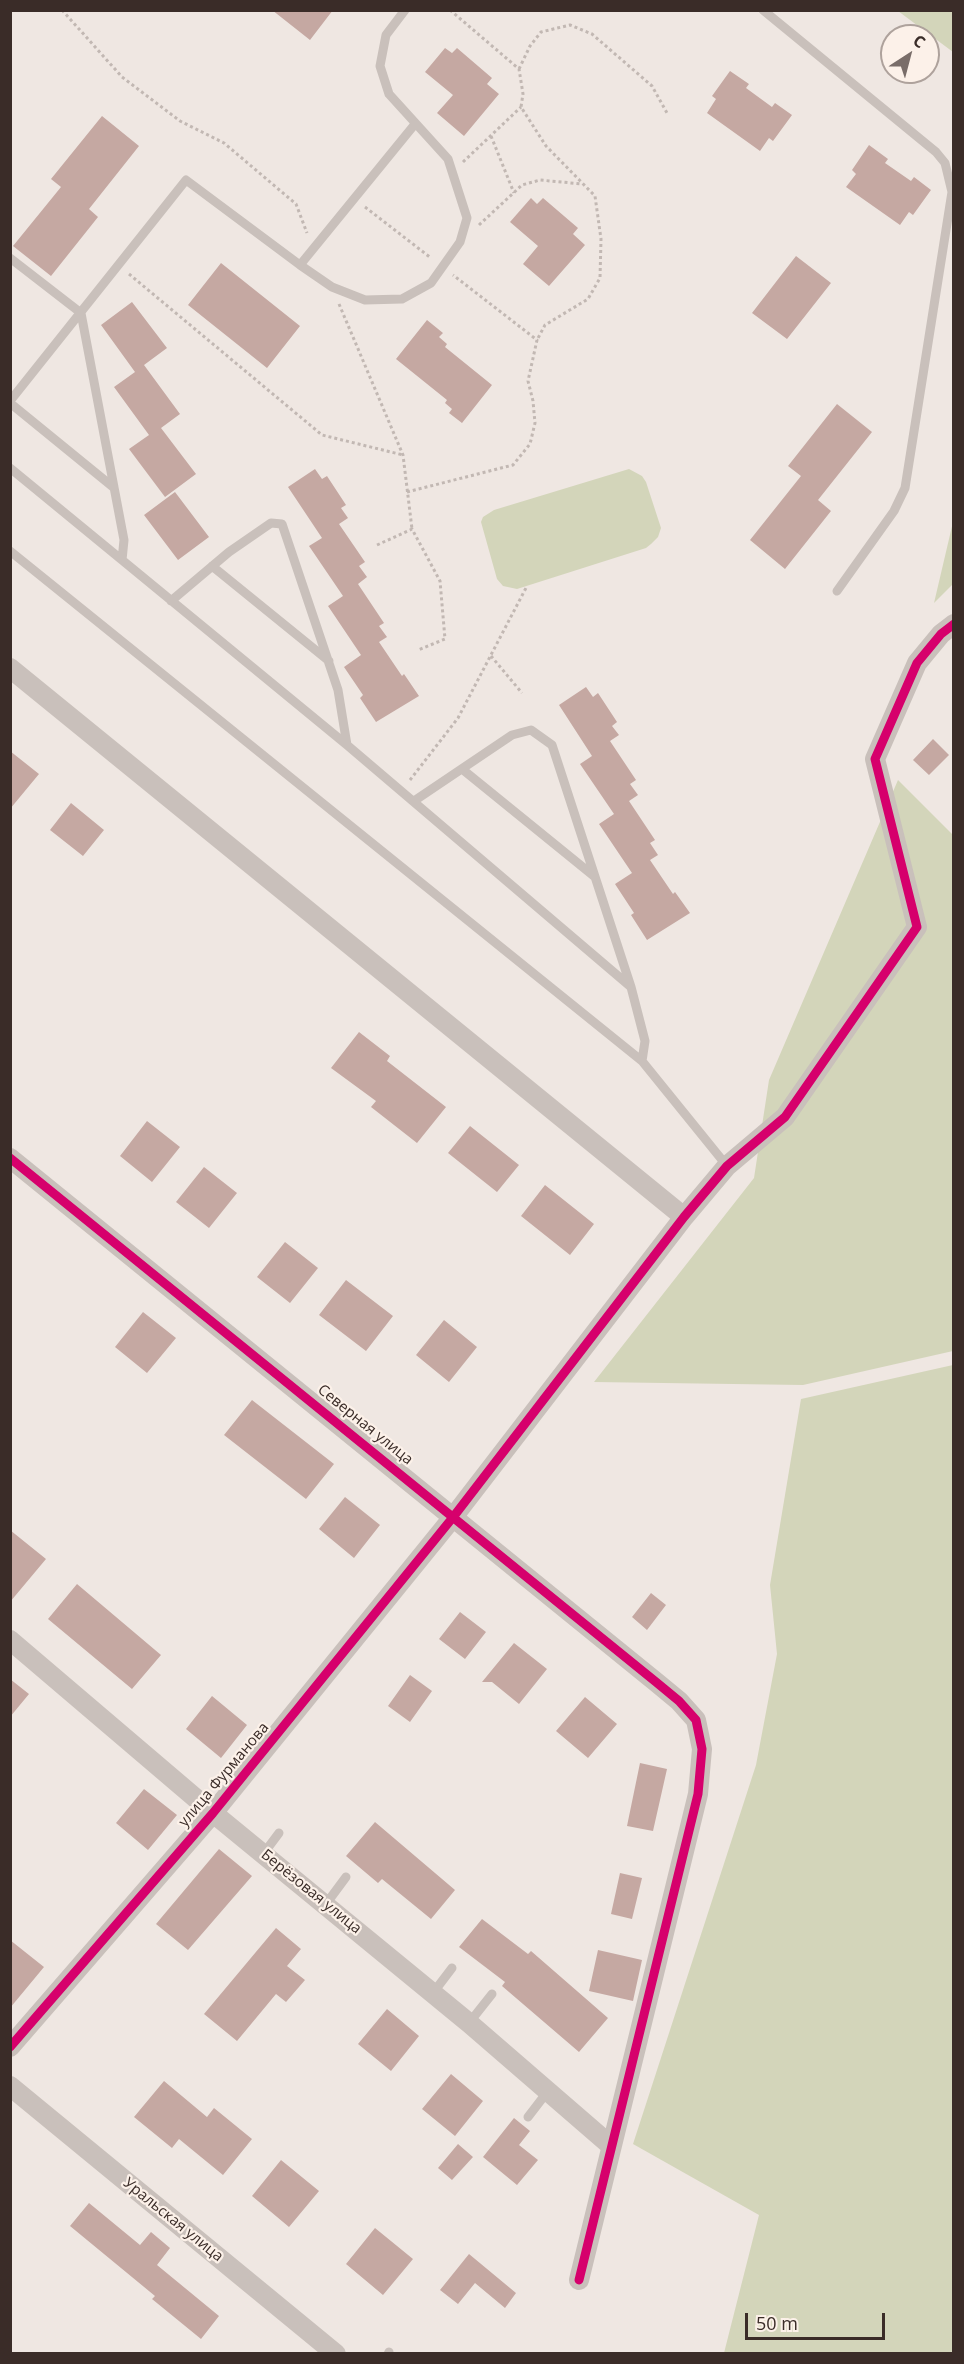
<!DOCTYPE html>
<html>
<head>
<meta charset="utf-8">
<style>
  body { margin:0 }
  #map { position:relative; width:964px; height:2364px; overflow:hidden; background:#efe7e2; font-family:"Open Sans",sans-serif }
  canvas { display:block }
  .frame { position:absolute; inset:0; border:12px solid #3a2c28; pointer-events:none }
  .north { position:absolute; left:880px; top:24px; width:60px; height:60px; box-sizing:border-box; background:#fcf1e9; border:2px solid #aea29c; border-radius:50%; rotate:36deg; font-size:16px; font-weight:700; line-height:24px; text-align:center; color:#3a2c28 }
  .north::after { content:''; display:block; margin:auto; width:21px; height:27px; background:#796d69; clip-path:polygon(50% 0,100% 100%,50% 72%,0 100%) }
  .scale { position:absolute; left:745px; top:2313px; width:140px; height:27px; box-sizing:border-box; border:3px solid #3a2c28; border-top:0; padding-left:8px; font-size:18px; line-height:21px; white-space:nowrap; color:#3a2c28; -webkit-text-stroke:4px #fcf1e9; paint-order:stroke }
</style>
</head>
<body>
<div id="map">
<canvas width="964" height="2364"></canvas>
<div class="frame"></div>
<div class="north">С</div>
<div class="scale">50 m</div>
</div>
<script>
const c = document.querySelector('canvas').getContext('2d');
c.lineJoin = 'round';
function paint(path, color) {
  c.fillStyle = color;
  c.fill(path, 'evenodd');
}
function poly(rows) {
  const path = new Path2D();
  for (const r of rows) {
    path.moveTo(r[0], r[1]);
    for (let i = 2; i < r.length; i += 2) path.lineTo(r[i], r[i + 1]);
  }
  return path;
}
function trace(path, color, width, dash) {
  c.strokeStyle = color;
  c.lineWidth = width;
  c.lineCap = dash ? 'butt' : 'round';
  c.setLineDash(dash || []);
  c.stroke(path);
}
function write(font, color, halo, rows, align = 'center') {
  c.font = font + ' "Open Sans",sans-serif';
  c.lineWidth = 4.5;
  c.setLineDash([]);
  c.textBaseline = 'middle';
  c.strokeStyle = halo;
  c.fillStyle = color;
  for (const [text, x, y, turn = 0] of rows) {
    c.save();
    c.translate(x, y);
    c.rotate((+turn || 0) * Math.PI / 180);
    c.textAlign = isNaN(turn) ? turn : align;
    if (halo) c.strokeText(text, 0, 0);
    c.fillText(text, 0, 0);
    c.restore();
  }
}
paint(poly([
  [898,11,953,11,953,52],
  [629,469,642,476,646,482,661,528,658,537,651,544,646,548,517,589,503,586,497,579,481,522,483,517,494,510],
  [953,522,953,584,934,603],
  [898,780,953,835,953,1351,803,1385,594,1382,754,1178,769,1080],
  [953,1365,953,2353,724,2353,759,2215,633,2144,756,1765,777,1654,770,1585,801,1399]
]), '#d3d5ba');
paint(poly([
  [272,10,333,10,310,40],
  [445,48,452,53,457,48,492,78,487,84,499,94,464,136,437,113,453,95,425,72],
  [730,71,749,84,746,88,772,107,775,103,792,115,773,141,769,138,760,151,707,113,716,99,712,96],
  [102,116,139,146,89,209,98,217,51,276,13,246,61,187,51,179],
  [869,145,888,159,885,163,911,181,914,177,931,190,913,215,909,212,900,225,846,187,856,174,852,170],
  [531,198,537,204,543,198,578,228,573,234,585,245,549,286,523,264,538,246,510,222],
  [796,256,831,283,787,339,752,313],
  [221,263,300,326,267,368,188,305],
  [132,302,167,348,144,365,180,414,161,428,196,474,165,497,129,449,149,435,114,387,135,372,101,325],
  [427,320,443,333,439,337,447,344,445,347,492,385,462,423,449,413,452,409,445,403,447,400,396,359],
  [837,404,872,432,818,500,831,511,785,569,750,540,801,476,788,466],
  [315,469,322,479,327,476,346,505,341,508,348,518,339,524,365,562,359,566,367,577,358,584,384,623,379,626,387,637,379,642,402,676,404,674,419,696,376,722,360,698,363,695,344,667,361,655,328,606,343,596,309,546,322,538,288,487],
  [175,492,209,537,178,560,144,515],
  [586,687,593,697,598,693,617,722,612,726,619,735,610,741,636,780,630,784,638,795,629,801,655,840,650,843,658,855,650,860,673,894,675,892,690,913,647,940,631,915,634,913,615,884,632,873,599,824,614,814,580,764,592,756,559,705],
  [933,739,949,755,929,775,913,760],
  [10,751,39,774,10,809],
  [71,803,104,830,83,856,50,830],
  [359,1032,390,1056,387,1061,446,1107,417,1143,371,1107,376,1101,331,1068],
  [147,1121,180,1147,152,1182,120,1156],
  [470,1126,519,1165,497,1192,448,1153],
  [204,1167,237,1193,209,1228,176,1202],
  [545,1185,594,1224,570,1255,521,1216],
  [285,1242,318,1268,290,1303,257,1277],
  [346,1280,393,1316,366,1351,319,1315],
  [143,1312,176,1338,147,1373,115,1347],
  [444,1320,477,1347,449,1382,416,1355],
  [252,1400,334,1464,306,1499,224,1435],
  [345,1497,380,1525,354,1558,319,1529],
  [10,1530,46,1559,10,1602],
  [77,1584,161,1655,132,1689,48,1619],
  [651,1593,666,1605,647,1630,632,1617],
  [460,1612,486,1632,465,1659,439,1639],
  [514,1643,547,1669,519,1704,492,1682,482,1682],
  [410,1675,432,1691,410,1722,388,1706],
  [10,1679,29,1694,10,1717],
  [212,1696,247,1725,221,1758,186,1729],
  [585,1697,617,1724,588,1758,556,1731],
  [640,1763,667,1769,653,1831,627,1826],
  [144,1789,177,1815,148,1850,116,1823],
  [375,1822,455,1890,431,1919,382,1879,378,1883,346,1856],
  [219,1849,252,1876,188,1950,156,1924],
  [620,1873,642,1878,632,1919,611,1914],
  [482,1919,528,1954,531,1951,608,2018,579,2052,502,1986,505,1982,459,1947],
  [276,1928,301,1949,287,1966,305,1980,286,2002,276,1994,237,2041,204,2014],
  [10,1940,44,1967,10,2008],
  [598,1950,642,1960,633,2001,589,1991],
  [387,2009,419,2036,391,2071,358,2044],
  [451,2074,483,2101,455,2136,422,2109],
  [164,2081,207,2117,214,2108,252,2139,223,2175,179,2139,172,2148,134,2117],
  [514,2118,530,2131,519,2145,538,2160,517,2185,483,2157],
  [458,2144,473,2157,452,2180,438,2168],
  [281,2160,319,2191,289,2227,252,2196],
  [89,2203,140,2245,151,2232,170,2248,157,2265,219,2316,201,2339,152,2299,155,2296,70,2226],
  [375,2228,413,2259,383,2295,346,2264],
  [469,2254,516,2293,505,2308,475,2283,458,2304,440,2290]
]), '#c5a8a2');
trace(poly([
  [62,10,122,77,180,121,224,143,296,204,307,233],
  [450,10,519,69,523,94,521,107,546,146,595,196,601,239,600,278,588,299,545,325,537,340],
  [519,69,530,46,541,32,570,25,592,34,652,86,667,113],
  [491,136,514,193],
  [463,162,521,107],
  [365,207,431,258],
  [479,225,522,185,540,180,582,184],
  [129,274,322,435,403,455],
  [339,304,403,455,412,529],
  [407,492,513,465,530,444,535,423,533,401,528,381,537,340,453,275],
  [377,545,412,529,440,581,445,639,418,650],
  [491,656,522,693],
  [410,780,458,718,527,586]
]), '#c2b8b3', 3, [3, 3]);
trace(poly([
  [763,10,936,152,945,163,952,192,905,488,894,511,837,591],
  [10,258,81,313,124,540,122,560,10,468],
  [300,265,415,124],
  [10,401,186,180,300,265,332,287,365,300,402,299,431,283,460,242,467,218,448,159,389,94,380,66,386,35,405,10],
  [10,403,113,487],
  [10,551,642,1061,727,1166],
  [122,560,347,745,631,987],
  [212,566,329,661],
  [171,601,229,552,271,523,282,524,338,690,347,745],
  [462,769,595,877],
  [414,801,512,735,531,730,552,745,631,987,645,1041,642,1061],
  [264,1853,279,1833],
  [326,1904,346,1877],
  [433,1993,452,1968],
  [469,2023,492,1994],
  [528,2117,548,2091],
  [388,2354,389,2352]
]), '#c9c0bb', 9);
trace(poly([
  [10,668,684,1217],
  [10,1158,656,1682,679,1701,696,1720,702,1749,698,1794,579,2280],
  [10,1640,213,1813,469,2023,610,2145],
  [10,2047,213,1813,454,1516,684,1217,727,1166,785,1117,917,927,875,759,917,663,941,634,954,624],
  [10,2086,336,2354]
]), '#c9c0bb', 20);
trace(poly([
  [10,1158,656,1682,679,1701,696,1720,702,1749,698,1794,579,2280],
  [10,2047,213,1813,454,1516,684,1217,727,1166,785,1117,917,927,875,759,917,663,941,634,954,624]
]), '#d6006c', 9);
write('15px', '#3a2c28', '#fcf1e9', [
  ["Северная улица",365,1425,39],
  ["улица Фурманова",224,1775,-50],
  ["Берёзовая улица",311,1892,39],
  ["Уральская улица",173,2220,39]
]);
</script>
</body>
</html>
